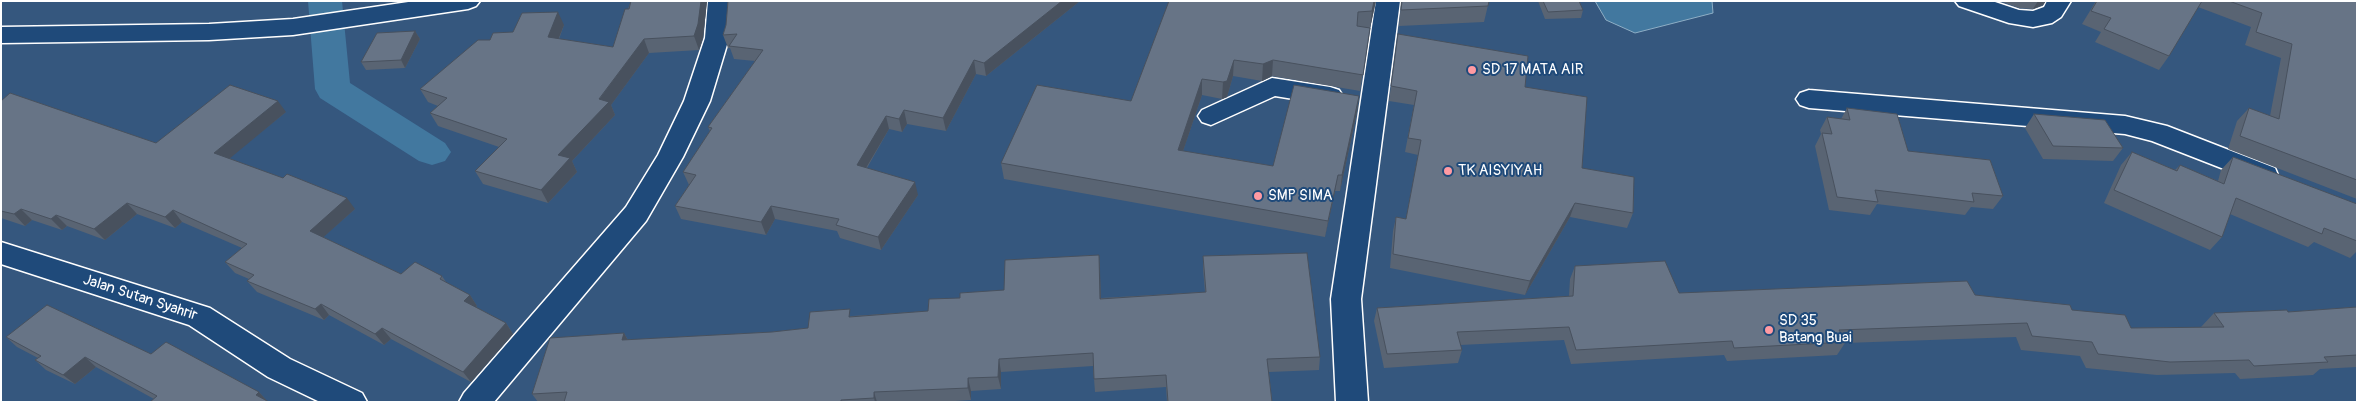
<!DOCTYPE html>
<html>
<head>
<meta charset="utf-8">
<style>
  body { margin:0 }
  #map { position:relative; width:2358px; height:403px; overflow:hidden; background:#35577e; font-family:Pangolin,sans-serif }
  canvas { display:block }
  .frame { position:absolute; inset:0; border:2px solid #fff; pointer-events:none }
</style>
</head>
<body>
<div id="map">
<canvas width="2358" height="403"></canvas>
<div class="frame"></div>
</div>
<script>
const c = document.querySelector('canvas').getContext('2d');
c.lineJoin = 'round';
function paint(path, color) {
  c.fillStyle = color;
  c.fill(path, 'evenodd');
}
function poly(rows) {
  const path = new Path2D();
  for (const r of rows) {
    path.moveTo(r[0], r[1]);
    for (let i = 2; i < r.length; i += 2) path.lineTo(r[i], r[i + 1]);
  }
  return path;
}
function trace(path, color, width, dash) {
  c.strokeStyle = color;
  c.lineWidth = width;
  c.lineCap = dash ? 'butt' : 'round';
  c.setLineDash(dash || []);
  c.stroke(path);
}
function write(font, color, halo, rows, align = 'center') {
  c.font = font + ' Pangolin,sans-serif';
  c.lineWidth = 4;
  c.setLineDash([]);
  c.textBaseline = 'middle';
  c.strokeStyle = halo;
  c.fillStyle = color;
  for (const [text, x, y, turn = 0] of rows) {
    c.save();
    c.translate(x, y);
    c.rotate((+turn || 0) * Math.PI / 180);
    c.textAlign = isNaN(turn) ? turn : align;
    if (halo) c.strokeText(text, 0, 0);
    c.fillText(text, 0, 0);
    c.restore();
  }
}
const water = poly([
  [1595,1,1712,1,1713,13,1635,33,1606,20,1595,1]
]);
paint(water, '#42789f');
trace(water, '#8eaec5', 1);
paint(poly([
  [308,1,342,1,350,83,445,143,451,152,445,161,432,165,419,161,320,98,315,89,308,1]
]), '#42789f');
const minor = poly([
  [415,1,480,1,476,6,468,9,293,35,209,40,1,43,1,27,209,24,293,19,415,1],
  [708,1,732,1,729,38,710,101,683,157,646,221,494,402,459,402,464,393,626,207,658,155,684,101,705,38,708,1],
  [1376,1,1400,1,1361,299,1368,402,1336,402,1331,299,1376,1],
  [1955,1,1992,1,2019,10,2033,11,2044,7,2047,1,2071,1,2061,17,2052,23,2033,27,2009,23,1959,6,1955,1],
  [1272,78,1330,87,1339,90,1343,96,1339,102,1330,105,1275,96,1211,125,1202,122,1198,116,1202,110,1272,78],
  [1809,90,2125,116,2167,126,2275,168,2278,175,2275,182,2265,185,2152,141,2125,134,1809,108,1800,105,1796,99,1800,93,1809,90]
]);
const major = poly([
  [1,242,210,308,290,359,362,393,367,402,320,402,268,377,189,325,1,264,1,242]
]);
trace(minor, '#fff', 3);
trace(major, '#fff', 3);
paint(minor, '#1f4a7a');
paint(major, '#1f4a7a');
paint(poly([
  [631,1,707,1,703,38,699,50,649,53,611,105,615,115,572,161,577,172,548,203,483,184,475,171,499,147,438,126,430,113,438,106,428,102,420,89,490,40,513,32,564,25,559,39,613,47],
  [728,1,1080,1,986,76,976,74,946,131,907,124,902,132,889,129,867,168,918,195,881,250,840,238,837,231,775,219,766,235,681,219,675,206,689,185,683,172,710,131,708,127,755,61,734,59,730,48,728,48,723,35,726,25],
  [1169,1,1376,1,1370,28,1368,28,1370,28,1360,91,1272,76,1262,81,1233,76,1227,97,1222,99,1202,95,1183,151,1273,166,1359,96,1357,112,1340,191,1335,191,1325,237,1004,179,1001,163,1131,101],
  [1401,1,1489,1,1484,22,1399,26],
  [1538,1,1579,1,1583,10,1581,18,1545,19],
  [2000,1,2046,1,2043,5,2033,9,2019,8],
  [2096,1,2357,1,2357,199,2228,149,2237,121,2249,108,2270,116,2281,58,2245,45,2251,27,2198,7,2169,56,2159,70,2095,42,2101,32,2082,24],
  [415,31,420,39,405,68,366,70,361,62],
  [1398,34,1525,87,1582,168,1633,213,1627,228,1570,217,1525,295,1390,268,1393,231,1396,217,1406,219,1418,155,1405,152,1414,105,1389,101],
  [1,101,156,143,286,112,229,158,355,209,323,237,401,274,442,276,446,282,470,295,477,306,476,307,506,323,513,334,471,382,391,339,384,345,329,315,324,320,257,292,247,281,249,279,235,273,225,262,242,248,182,222,175,228,137,214,105,240,67,226,62,230,32,220,25,226,1,218],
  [1847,108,1908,151,2003,196,1993,209,1971,207,1965,215,1877,204,1870,215,1829,210,1815,146,1821,134,1820,130,1827,117,1841,119],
  [2034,114,2123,148,2113,161,2043,159,2025,128],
  [2132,152,2175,170,2180,165,2218,181,2221,170,2233,157,2357,204,2357,251,2350,258,2314,242,2308,247,2230,214,2222,237,2210,250,2104,203,2121,165],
  [1099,255,1101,298,1205,292,1203,269,1203,256,1320,357,1319,370,1269,372,1272,402,1167,402,1166,387,1095,392,1093,366,1001,372,1001,389,971,391,971,400,940,402,538,402,532,394,624,333,628,340,772,332,808,328,852,316,928,311,960,298,1004,290],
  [1575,266,1679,293,1975,295,2072,310,2131,328,2201,327,2214,313,2288,312,2357,307,2357,367,2320,369,2313,375,2240,379,2235,373,2157,375,2086,368,2080,356,2021,350,2016,337,1845,343,1837,355,1727,361,1724,355,1571,364,1564,340,1460,345,1462,350,1458,363,1384,368,1374,321,1377,308,1569,296,1570,279],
  [6,337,151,354,259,392,267,401,154,399,96,367,75,384,46,370,35,360,38,358,17,347]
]), '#596473');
paint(poly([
  [701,1,707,1,703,38,699,50,694,36],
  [1062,1,1080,1,986,76,984,63],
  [1374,1,1376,1,1370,28,1372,11],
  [2038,1,2046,1,2043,5,2033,9],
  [558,12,564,25,554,50,548,37],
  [415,31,420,39,405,68,401,60],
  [644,39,649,53,611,105,615,115,572,161,577,172,548,203,541,190,558,155],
  [974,60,976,74,946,131,943,118],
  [1234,60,1233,76,1227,97,1222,99,1223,82],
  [1273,60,1272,76,1262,81,1263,64],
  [1202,79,1202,95,1178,166,1178,150],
  [1359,96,1357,112,1340,191,1342,175],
  [278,101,286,112,223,164,214,153],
  [904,110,907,124,902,132,899,119],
  [886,116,889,129,860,178,857,165],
  [1338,175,1335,191,1325,237,1328,221],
  [915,182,918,195,881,250,878,237],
  [347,198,355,209,318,242,310,231],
  [127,203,137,214,105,240,94,229],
  [1575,203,1570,217,1525,295,1530,281],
  [771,206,775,219,766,235,761,222],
  [21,209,32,220,25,226,14,214],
  [173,210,182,222,175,228,165,217],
  [56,215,67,226,62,230,51,219],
  [1099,255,1100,268,1101,311,1100,299],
  [470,295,477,306,471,311,464,301],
  [321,304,329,315,324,320,315,309],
  [506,323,513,334,471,382,463,372],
  [382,328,391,339,384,345,375,334],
  [624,333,631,346,622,340],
  [85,357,96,367,75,384,63,375],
  [999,359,1001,372,1001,389,998,377],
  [968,378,971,391,971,400,968,388],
  [259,392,268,402,256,395],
  [874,392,877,402,875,402,874,398]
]), '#48515e');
const building = poly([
  [631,1,701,1,698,24,694,36,644,39,599,99,609,102,558,155,570,158,541,190,475,171,507,139,430,113,447,98,420,89,478,40,490,40,493,33,513,32,522,13,558,12,548,37,613,47,625,9,629,9,631,1],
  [728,1,1062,1,984,63,974,60,943,118,904,110,899,119,886,116,857,165,915,182,878,237,836,225,839,219,771,206,761,222,675,206,696,175,683,172,712,128,708,127,763,50,729,46,737,34,723,35,726,25,728,1],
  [1169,1,1374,1,1372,11,1358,12,1357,26,1370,28,1363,75,1273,60,1263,64,1234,60,1227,81,1223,82,1202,79,1178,150,1273,166,1294,85,1359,96,1342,175,1338,175,1328,221,1001,163,1037,85,1131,101,1169,1],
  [1402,1,1489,1,1488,6,1401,10,1402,1],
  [1543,1,1579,1,1583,10,1548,12,1543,1],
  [2097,1,2202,1,2169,56,2104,29,2111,18,2091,11,2097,1],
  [2229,1,2357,1,2357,180,2240,136,2249,108,2279,119,2292,44,2256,32,2262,13,2229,1],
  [415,31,401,60,361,62,377,33,415,31],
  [1398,34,1528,56,1525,87,1587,97,1582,168,1634,177,1633,213,1575,203,1530,281,1393,254,1396,217,1406,219,1421,140,1408,138,1417,91,1391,86,1398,34],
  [230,85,278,101,214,153,283,178,287,174,347,198,310,231,401,274,415,262,442,276,440,279,470,295,464,301,506,323,463,372,382,328,375,334,321,304,315,309,247,281,254,275,225,262,247,244,173,210,165,217,127,203,94,229,56,215,51,219,21,209,14,214,1,211,1,101,10,93,156,143,230,85],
  [1847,108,1897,114,1908,151,1990,160,2003,196,1972,193,1974,202,1875,190,1878,202,1837,197,1822,133,1832,134,1827,117,1850,120,1847,108],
  [2034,114,2105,120,2123,148,2053,146,2034,114],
  [2132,152,2177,171,2180,165,2224,184,2233,157,2357,204,2357,241,2324,228,2322,234,2236,198,2222,237,2114,190,2132,152],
  [1307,253,1320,357,1267,359,1272,402,1168,402,1166,375,1094,379,1093,353,999,359,998,377,968,378,968,388,874,392,874,398,841,400,841,402,564,402,567,392,532,394,550,338,624,333,622,340,772,332,808,328,810,312,850,309,849,317,928,311,929,299,960,298,960,293,1004,290,1005,260,1099,255,1100,299,1206,292,1203,256,1307,253],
  [1665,261,1679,293,1967,281,1975,295,2070,305,2072,310,2125,315,2131,328,2224,327,2214,313,2287,310,2288,312,2357,307,2357,355,2324,357,2328,362,2254,366,2249,360,2170,362,2098,354,2092,342,2032,336,2027,323,1839,330,1846,342,1734,348,1732,341,1576,350,1569,327,1457,332,1462,350,1387,354,1377,308,1573,296,1575,266,1665,261],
  [47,305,151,354,166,342,259,392,256,395,269,402,150,402,157,396,85,357,63,375,35,360,41,356,6,337,47,305]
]);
paint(building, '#677486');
trace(building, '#48515e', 1);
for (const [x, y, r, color] of [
  [1472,70,5,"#ff9aa2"],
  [1448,171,5,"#ff9aa2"],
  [1258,196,5,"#ff9aa2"],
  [1769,330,5,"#ff9aa2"]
]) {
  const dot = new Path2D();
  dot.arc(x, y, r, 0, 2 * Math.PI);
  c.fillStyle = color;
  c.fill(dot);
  trace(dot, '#1f4a7a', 2);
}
write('15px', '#fff', '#1f4a7a', [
  ["SD 17 MATA AIR",1482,70],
  ["TK AISYIYAH",1458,171],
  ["SMP SIMA",1268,196],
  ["SD 35",1779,321],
  ["Batang Buai",1779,338]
], 'left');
write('15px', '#fff', '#1f4a7a', [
  ["Jalan Sutan Syahrir",140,298,18]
]);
</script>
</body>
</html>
